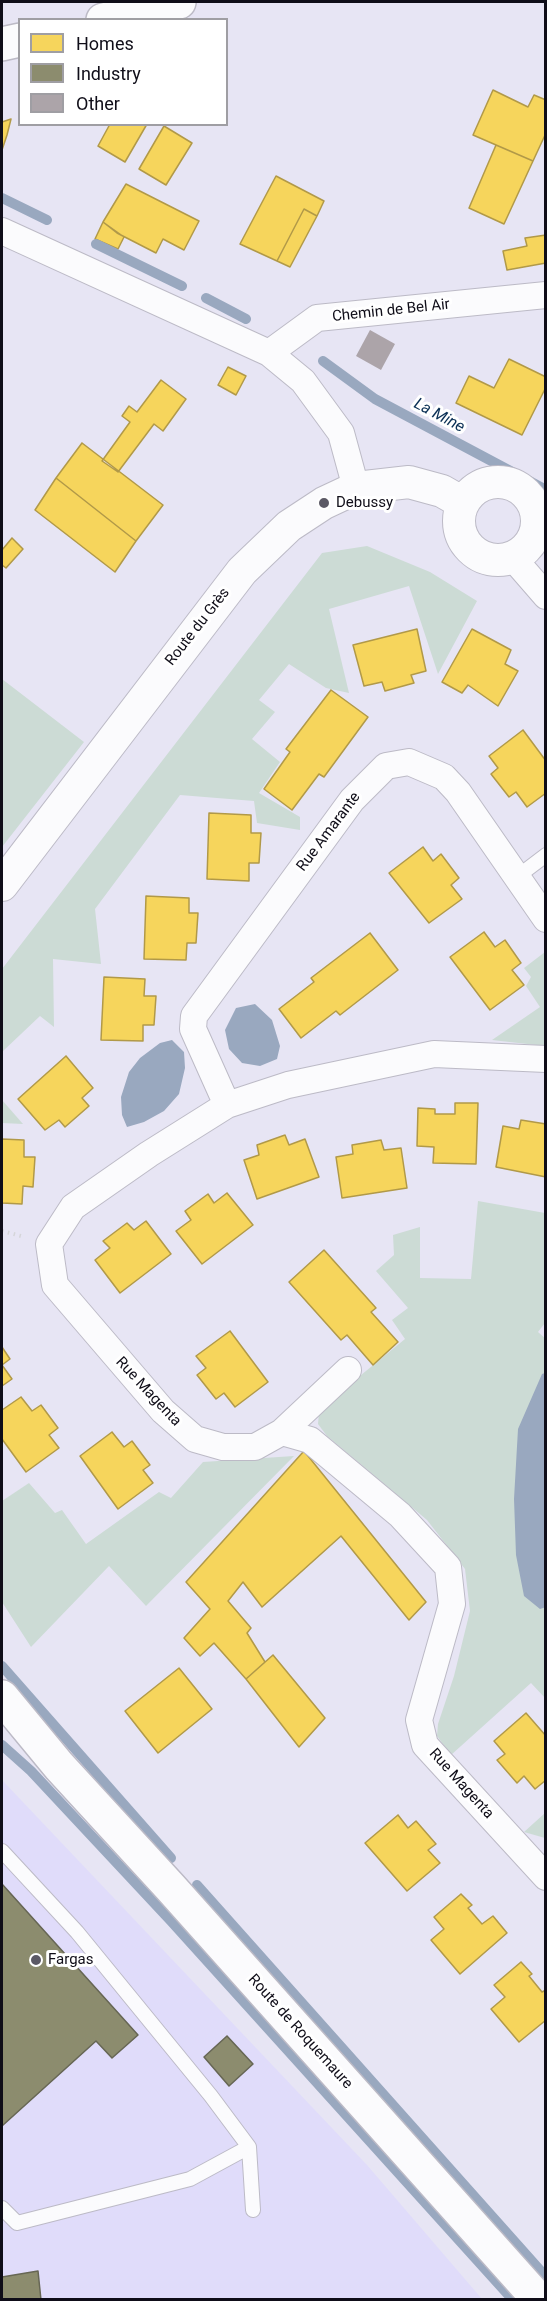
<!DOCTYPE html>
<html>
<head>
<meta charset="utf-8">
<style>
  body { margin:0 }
  #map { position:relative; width:547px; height:2301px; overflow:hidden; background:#e7e5f4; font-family:Roboto,sans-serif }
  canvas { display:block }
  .frame { position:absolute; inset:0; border:3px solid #0f0d18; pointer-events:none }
  .legend { position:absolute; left:18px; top:18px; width:210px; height:108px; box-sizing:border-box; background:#fff; border:2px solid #9f9ea3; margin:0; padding:8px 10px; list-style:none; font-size:18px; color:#0f0d18 }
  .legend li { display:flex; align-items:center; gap:12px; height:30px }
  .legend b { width:30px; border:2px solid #9f9ea3 }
</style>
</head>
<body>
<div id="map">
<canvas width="547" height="2301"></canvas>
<div class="frame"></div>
<ul class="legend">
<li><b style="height:16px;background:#f6d55c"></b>Homes</li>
<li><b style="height:16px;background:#8c8c6e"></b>Industry</li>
<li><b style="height:16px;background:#aca4a9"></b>Other</li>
</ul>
</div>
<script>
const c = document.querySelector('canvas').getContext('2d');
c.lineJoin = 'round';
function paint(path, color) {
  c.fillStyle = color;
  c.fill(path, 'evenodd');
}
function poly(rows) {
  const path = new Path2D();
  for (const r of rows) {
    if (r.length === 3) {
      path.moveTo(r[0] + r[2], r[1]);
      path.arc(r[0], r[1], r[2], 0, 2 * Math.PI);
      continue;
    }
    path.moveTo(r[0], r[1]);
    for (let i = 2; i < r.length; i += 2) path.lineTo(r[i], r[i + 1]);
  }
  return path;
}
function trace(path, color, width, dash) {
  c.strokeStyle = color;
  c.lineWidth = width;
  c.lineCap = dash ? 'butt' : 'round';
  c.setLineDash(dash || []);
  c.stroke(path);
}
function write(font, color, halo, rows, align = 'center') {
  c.font = font + ' Roboto,sans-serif';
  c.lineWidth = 6;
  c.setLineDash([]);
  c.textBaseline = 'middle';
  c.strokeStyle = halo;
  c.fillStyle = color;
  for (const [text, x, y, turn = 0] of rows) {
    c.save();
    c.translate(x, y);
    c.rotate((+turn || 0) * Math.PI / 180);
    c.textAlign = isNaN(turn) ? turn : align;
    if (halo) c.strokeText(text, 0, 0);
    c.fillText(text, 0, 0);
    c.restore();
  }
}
paint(poly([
  [2,1780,367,2165,482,2299,2,2299]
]), '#e0dcfa');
paint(poly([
  [367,546,430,572,477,601,438,674,409,586,329,609,349,693,326,688,289,664,259,700,275,712,252,739,280,762,259,793,300,817,300,830,257,823,254,801,180,795,95,909,101,964,53,959,54,1027,40,1016,2,1052,2,969,322,553],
  [2,679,84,742,2,847],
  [545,952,545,1046,492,1040,540,1007,526,986,531,977,524,968],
  [2,1100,23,1124,2,1123],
  [478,1201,545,1213,545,1323,538,1332,546,1339,545,1698,531,1683,451,1755,437,1736,438,1724,454,1676,470,1611,465,1569,427,1520,327,1436,318,1424,319,1413,333,1398,405,1339,392,1320,408,1308,376,1271,394,1255,393,1235,420,1227,420,1278,471,1279],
  [294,1456,146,1606,109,1566,31,1647,2,1602,2,1501,29,1483,55,1513,62,1510,86,1544,159,1492,171,1498,203,1462],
  [545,1813,545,1838,524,1832]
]), '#ccdbd5');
paint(poly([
  [255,1004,272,1020,280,1046,277,1059,260,1066,242,1063,229,1049,225,1030,236,1008],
  [172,1040,184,1052,185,1068,179,1094,164,1111,144,1122,127,1127,122,1115,121,1097,129,1072,140,1058,160,1043],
  [545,1373,546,1607,540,1609,524,1596,516,1555,514,1499,518,1429,542,1374]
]), '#99a8bf');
const homes = poly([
  [493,90,528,107,534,95,546,100,546,133,533,161,473,135,493,90],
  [11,119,7,135,2,150,2,122,11,119],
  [110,124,147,124,125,162,98,146,110,124],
  [164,126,192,143,166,185,139,169,164,126],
  [496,145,533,161,504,224,469,208,496,145],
  [276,176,324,201,317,216,304,209,277,261,240,244,276,176],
  [126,184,199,221,184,250,163,239,156,253,117,233,103,222,126,184],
  [304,209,317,216,290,267,277,261,304,209],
  [103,222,124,237,118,249,95,239,103,222],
  [546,235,546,263,507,270,503,251,527,246,525,238,546,235],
  [509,359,546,377,546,387,522,435,456,403,469,376,494,388,509,359],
  [228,367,246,376,236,395,218,385,228,367],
  [161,380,186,399,163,431,154,424,118,472,102,461,130,422,122,416,129,406,137,412,161,380],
  [82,443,163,505,136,541,56,478,82,443],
  [56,478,136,541,115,572,35,510,56,478],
  [12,538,23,549,6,568,2,565,2,550,12,538],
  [417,629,426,671,411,675,414,683,385,691,382,682,364,686,353,645,417,629],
  [472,629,511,650,505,664,518,671,498,706,468,685,462,693,442,682,472,629],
  [331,690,368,717,324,777,319,774,292,810,264,789,290,752,286,749,331,690],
  [523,730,546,761,546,793,527,807,516,792,509,797,491,774,498,768,489,756,523,730],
  [209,813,251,815,251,833,261,833,259,863,249,863,249,881,207,879,209,813],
  [423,847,433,861,441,854,459,878,451,885,462,899,429,923,389,873,423,847],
  [146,896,189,898,189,913,198,913,196,943,187,943,186,960,144,959,146,896],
  [484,932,495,947,505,940,521,963,512,970,524,985,490,1010,450,957,484,932],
  [370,933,398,970,340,1015,336,1011,301,1038,279,1009,314,982,311,978,370,933],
  [104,977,145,979,144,996,156,996,154,1025,143,1025,143,1041,101,1040,104,977],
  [66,1056,93,1088,82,1098,89,1106,65,1127,59,1120,45,1130,18,1099,66,1056],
  [455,1103,478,1103,476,1164,433,1163,434,1147,417,1146,418,1108,435,1109,435,1114,455,1114,455,1103],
  [521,1120,546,1124,546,1177,496,1167,503,1126,519,1129,521,1120],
  [285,1135,289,1145,305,1139,319,1177,257,1199,244,1160,259,1155,257,1145,285,1135],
  [2,1139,24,1140,24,1157,35,1157,33,1187,23,1186,22,1204,2,1203,2,1139],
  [381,1140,384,1150,401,1148,407,1188,342,1198,336,1157,353,1154,352,1145,381,1140],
  [227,1193,253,1225,202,1264,176,1231,191,1220,185,1211,208,1194,214,1203,227,1193],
  [146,1221,171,1254,120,1293,95,1260,110,1248,103,1241,127,1223,134,1230,146,1221],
  [324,1250,376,1308,371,1312,398,1342,373,1365,347,1335,341,1340,289,1282,324,1250],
  [230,1331,268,1382,235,1407,224,1393,216,1399,197,1375,206,1368,196,1356,230,1331],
  [2,1347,10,1359,2,1365,12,1379,2,1386,2,1347],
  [21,1397,32,1411,41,1405,58,1428,49,1435,59,1448,26,1472,2,1439,2,1410,21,1397],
  [112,1432,124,1447,132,1441,150,1465,143,1470,153,1483,118,1509,80,1456,112,1432],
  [304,1451,426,1602,409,1620,341,1536,262,1607,243,1582,228,1601,251,1628,247,1633,265,1662,246,1679,214,1643,200,1656,184,1638,210,1609,186,1582,304,1451],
  [273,1655,325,1718,299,1747,246,1679,273,1655],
  [179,1668,212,1709,158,1753,125,1711,179,1668],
  [526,1713,546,1736,546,1780,535,1789,524,1776,517,1783,497,1760,505,1754,494,1741,526,1713],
  [398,1815,408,1828,416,1821,436,1844,428,1850,440,1863,407,1891,365,1843,398,1815],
  [461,1894,472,1905,468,1908,482,1924,493,1916,507,1933,460,1974,431,1940,444,1929,434,1917,461,1894],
  [521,1962,532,1974,529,1976,542,1992,546,1990,546,2020,519,2042,491,2009,505,1997,494,1985,521,1962]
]);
paint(homes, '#f6d55c');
trace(homes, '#b19948', 1.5);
const industry = poly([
  [2,1884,138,2035,112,2058,96,2041,2,2126,2,1884],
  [227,2036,253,2064,229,2086,204,2057,227,2036],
  [38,2271,41,2300,2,2300,2,2277,38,2271]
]);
paint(industry, '#8c8c6e');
trace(industry, '#666654', 1.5);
trace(poly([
  [2,198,47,220],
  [96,244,182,286],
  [206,298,246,319],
  [323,361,375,399,546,490],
  [2,1666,171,1858],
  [2,1745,31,1771,171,1921,513,2300],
  [197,1885,546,2277]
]), '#99a8bf', 10);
paint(poly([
  [370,330,395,344,381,370,356,356]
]), '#aca4a9');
const service = poly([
  [517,877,546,855],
  [2,1851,77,1932,211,2096,249,2147,253,2210],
  [2,2208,17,2223,190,2179,249,2147]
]);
const minor = poly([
  [2,231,269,353,303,381,341,433,356,488],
  [269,353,317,318,546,295],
  [513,558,546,596],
  [546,1059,434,1054,288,1085,227,1105,149,1154,73,1207,49,1244,55,1285,163,1411,195,1439,223,1447,255,1447,282,1432,310,1440,400,1515,448,1567,452,1604,419,1720,425,1745,546,1877],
  [227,1105,193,1029,194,1016,352,800,386,766,409,762,444,777,458,792,546,919],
  [282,1432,348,1370]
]);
const tertiary = poly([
  [498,521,39],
  [2,885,242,571,289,526,324,503,356,488,409,482,442,491,463,503]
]);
const primary = poly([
  [2,1697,59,1766,171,1888,539,2300]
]);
const motorway = poly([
  [103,20,179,2],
  [2,44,20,40]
]);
trace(service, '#bcbac6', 16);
trace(minor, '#bcbac6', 28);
trace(tertiary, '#bcbac6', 34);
trace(primary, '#bcbac6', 36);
trace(motorway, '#bcbac6', 36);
trace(poly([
  [2,1231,21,1236]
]), '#d5d5d9', 4, [1.5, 4.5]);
trace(service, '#fbfbfd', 14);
trace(minor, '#fbfbfd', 26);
trace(tertiary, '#fbfbfd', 32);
trace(primary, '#fbfbfd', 33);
trace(motorway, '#fbfbfd', 33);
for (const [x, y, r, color] of [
  [324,503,6,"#5b5965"],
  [36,1960,6,"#5b5965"]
]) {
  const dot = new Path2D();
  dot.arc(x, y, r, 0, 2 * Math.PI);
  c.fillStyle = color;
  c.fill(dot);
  trace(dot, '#fff', 2);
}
write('15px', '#0f0d18', '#fff', [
  ["Chemin de Bel Air",391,311,-6],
  ["Route du Grès",198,627,-52],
  ["Rue Amarante",329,832,-53],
  ["Rue Magenta",148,1392,47],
  ["Rue Magenta",461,1784,48],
  ["Route de Roquemaure",300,2032,48]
]);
write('15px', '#0f0d18', '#fff', [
  ["Debussy",336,503],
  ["Fargas",48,1960]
], 'left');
write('italic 16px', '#0b3055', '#fff', [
  ["La Mine",439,416,28]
]);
</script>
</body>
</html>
